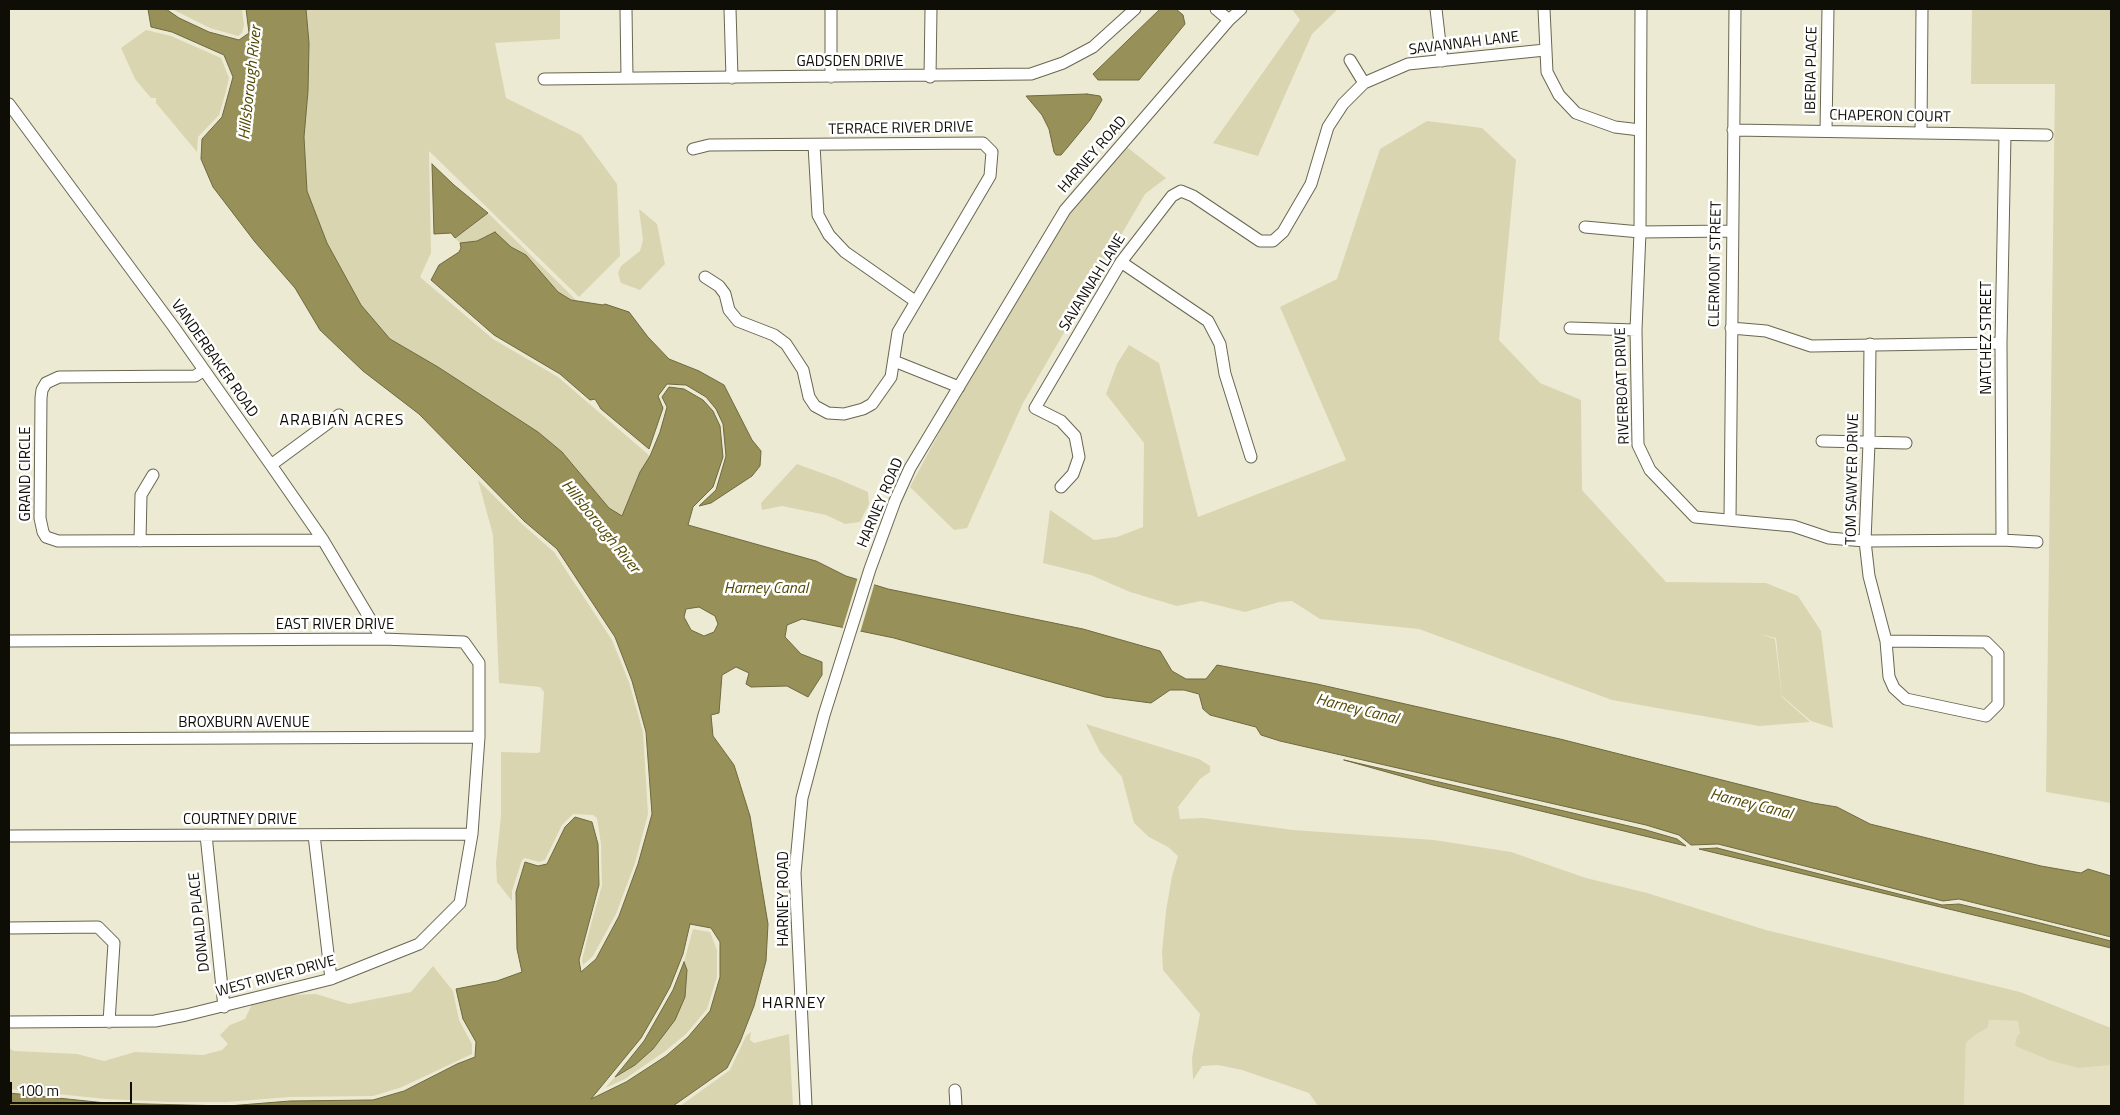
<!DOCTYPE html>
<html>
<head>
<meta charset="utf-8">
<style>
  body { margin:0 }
  #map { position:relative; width:2120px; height:1115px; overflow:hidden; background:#edead3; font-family:"Titillium Web",sans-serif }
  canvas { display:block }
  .frame { position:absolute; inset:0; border:10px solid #0e0d06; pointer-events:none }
  .scale { position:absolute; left:10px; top:1082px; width:122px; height:22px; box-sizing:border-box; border:2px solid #0e0d06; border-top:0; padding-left:6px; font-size:15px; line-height:18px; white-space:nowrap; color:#0e0d06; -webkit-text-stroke:4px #fff; paint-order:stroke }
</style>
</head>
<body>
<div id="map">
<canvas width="2120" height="1115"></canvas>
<div class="frame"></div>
<div class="scale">100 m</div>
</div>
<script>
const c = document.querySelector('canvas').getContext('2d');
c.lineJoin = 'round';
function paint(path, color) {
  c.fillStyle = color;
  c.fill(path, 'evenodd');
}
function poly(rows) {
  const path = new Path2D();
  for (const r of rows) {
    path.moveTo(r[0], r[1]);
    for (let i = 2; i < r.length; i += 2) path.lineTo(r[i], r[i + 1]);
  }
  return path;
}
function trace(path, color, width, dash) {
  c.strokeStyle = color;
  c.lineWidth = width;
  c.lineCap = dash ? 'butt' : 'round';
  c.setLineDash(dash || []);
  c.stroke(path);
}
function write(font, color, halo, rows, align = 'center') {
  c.font = font + ' "Titillium Web",sans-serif';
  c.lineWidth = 5;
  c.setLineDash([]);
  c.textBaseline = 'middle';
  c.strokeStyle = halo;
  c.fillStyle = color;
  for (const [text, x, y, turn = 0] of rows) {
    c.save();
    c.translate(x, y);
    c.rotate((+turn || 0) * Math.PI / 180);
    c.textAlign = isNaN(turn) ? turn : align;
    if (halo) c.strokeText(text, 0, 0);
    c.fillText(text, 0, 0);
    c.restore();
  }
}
paint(poly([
  [1989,1020,2018,1021,2020,1034,2015,1046,2051,1061,2079,1068,2111,1065,2111,1106,1964,1106,1966,1043,1978,1033,1988,1028]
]), '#e3dfc0');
paint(poly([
  [172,9,242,9,244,25,242,33,238,36,210,28],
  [306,9,560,9,560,39,495,43,506,98,581,135,617,184,620,256,579,297,429,151,431,253,420,277,493,339,558,377,650,456,640,472,622,517,609,508,562,452,538,432,438,367,390,339,361,305,327,243,307,191,304,137,308,91,309,43],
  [1292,9,1338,9,1312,34,1258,156,1213,143,1300,20],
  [1972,9,2111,9,2111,803,2046,792,2055,84,1971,84],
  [146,30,171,36,221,58,229,78,226,91,219,115,198,137,197,152,156,103,156,98,151,98,135,79,121,48],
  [1427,121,1482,128,1516,160,1499,340,1540,383,1581,400,1582,490,1666,582,1766,583,1798,596,1821,631,1833,728,1811,721,1782,696,1776,638,1760,634,1775,639,1782,697,1810,722,1759,726,1612,700,1419,629,1320,619,1292,601,1279,602,1245,612,1201,601,1177,606,1130,592,1091,575,1043,563,1050,510,1094,540,1117,537,1143,527,1144,443,1106,394,1117,364,1129,345,1159,363,1198,517,1346,460,1280,307,1337,279,1380,149],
  [1123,144,1166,178,1145,194,1023,403,967,528,954,530,910,487,969,377,1057,226],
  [639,209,657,224,665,264,640,290,621,283,618,273,621,266,640,251,643,240],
  [488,213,576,300,578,301,571,300,558,292,526,255,511,247,485,236,477,241,460,243,455,238],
  [797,464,838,479,868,492,869,504,860,522,845,524,826,515,782,506,762,510,761,503],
  [478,480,522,524,554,552,612,640,629,682,643,732,648,814,635,863,616,914,593,956,583,965,582,960,588,935,602,885,601,844,597,818,593,815,573,814,562,825,545,860,539,862,525,858,522,860,512,891,512,901,497,882,496,863,501,816,501,752,537,753,540,752,544,692,540,687,499,683,493,535],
  [1086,724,1199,759,1210,766,1210,772,1200,779,1178,807,1180,819,1203,818,1293,830,1434,840,1511,852,1586,878,1647,893,1766,930,2020,992,2111,1028,2111,1065,2079,1068,2051,1061,2015,1046,2017,1036,2020,1034,2018,1021,1989,1020,1988,1028,1978,1033,1966,1043,1964,1106,1318,1106,1309,1093,1242,1070,1218,1065,1202,1066,1193,1080,1192,1058,1200,1014,1163,970,1162,952,1166,911,1172,876,1178,856,1168,847,1149,837,1134,823,1122,777,1100,752],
  [693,929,710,932,717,950,717,977,707,1009,686,1034,664,1052,625,1079,605,1088,615,1077,635,1065,653,1049,675,1020,687,970,684,962],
  [433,966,453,991,459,1020,472,1044,472,1054,402,1087,373,1096,290,1097,227,1102,172,1102,106,1099,9,1089,9,1048,14,1051,77,1054,104,1061,135,1052,203,1055,222,1050,228,1044,220,1035,230,1025,245,1019,252,1004,289,995,316,994,349,1004,411,992],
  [751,1032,750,1040,754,1043,789,1034,793,1106,680,1106,730,1070,746,1036]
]), '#d9d5b1');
const water = poly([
  [148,9,166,9,179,18,209,32,239,40,249,33,246,9,306,9,309,43,308,91,304,137,307,191,327,243,361,305,390,339,438,367,538,432,562,452,609,508,622,516,640,472,650,456,660,432,667,407,662,397,669,387,684,389,703,400,713,411,720,426,723,457,713,487,693,507,688,525,816,561,846,576,888,589,1083,629,1160,651,1172,671,1186,679,1206,679,1217,665,1317,684,1560,739,1813,803,1837,807,1870,824,2041,866,2081,873,2088,869,2111,876,2111,937,1959,899,1943,901,1718,844,1691,845,1679,835,1646,825,1280,741,1261,735,1256,727,1210,715,1203,709,1199,694,1184,690,1170,690,1151,703,1105,697,894,638,802,619,787,625,785,637,801,654,822,662,822,675,808,697,787,686,751,687,746,684,749,673,736,667,722,675,719,713,711,715,713,736,734,765,750,816,768,924,766,961,754,1006,740,1042,727,1068,673,1106,9,1106,9,1093,106,1103,228,1106,290,1101,373,1100,404,1091,457,1064,475,1057,476,1042,463,1019,456,989,497,981,522,972,517,949,516,892,525,862,538,866,547,864,565,827,575,817,592,822,598,844,599,885,579,960,581,972,596,959,619,916,638,864,652,814,646,732,632,681,615,637,557,549,524,521,419,414,363,371,320,330,295,288,255,242,213,187,201,159,202,139,222,117,233,77,224,55,172,32,151,27,148,9],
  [699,607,715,616,718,624,714,632,704,636,691,630,684,617,686,609,699,607],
  [690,924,711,928,720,942,720,977,710,1011,688,1037,666,1056,626,1082,591,1099,641,1038,659,1007,670,987,683,954,690,924],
  [1160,9,1176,9,1183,15,1185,24,1139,80,1098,80,1093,74,1160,9],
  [1087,94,1100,96,1102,100,1090,120,1067,148,1061,155,1056,155,1054,152,1049,129,1042,115,1026,96,1087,94],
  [432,164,454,185,488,213,455,238,451,233,434,234,432,164],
  [495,232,511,247,526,255,558,292,571,300,603,305,605,304,629,312,648,337,669,359,699,371,724,385,752,440,761,451,760,466,752,476,711,503,699,506,716,490,726,456,723,424,716,409,706,397,686,385,667,384,658,396,663,408,649,449,601,409,595,399,590,400,560,374,494,335,431,280,439,265,459,252,461,248,460,243,477,241,495,232],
  [1344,760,1646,830,1677,839,1686,846,1433,785,1344,760],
  [1717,848,1942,905,1959,904,2040,923,2111,941,2111,948,1699,849,1717,848],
  [684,962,687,970,685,997,675,1020,653,1049,635,1065,615,1077,644,1041,673,990,684,962]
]);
paint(water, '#979058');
trace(water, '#6e693f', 1);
paint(poly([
  [858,577,875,582,860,633,842,630]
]), '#edead3');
const minor = poly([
  [626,9,627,78],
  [730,9,732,78],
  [831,9,831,77],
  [1216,9,1229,20],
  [1436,9,1442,61],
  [1544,9,1547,72,1559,95,1576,113,1615,127,1640,130],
  [1641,9,1640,232,1636,330,1638,445,1650,470,1695,517,1793,526,1829,538,1865,541,2002,540,2037,542],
  [1350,60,1364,83],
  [930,77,931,9],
  [544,79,1031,74,1063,63,1093,47,1135,9],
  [9,104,173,326,271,465,323,540,382,639],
  [1733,130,2047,135],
  [1826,131,1828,9],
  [1921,132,1922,9],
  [814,145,818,215,829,235,845,252,915,301],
  [693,149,709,145,983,143,992,152,990,176,898,332,891,377,872,404,863,409,844,414,828,413,815,406,809,397,803,370,786,344,774,335,738,321,729,310,725,294,719,286,705,277],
  [1585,227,1640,232,1732,231],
  [1121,262,1208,321,1220,344,1225,374,1251,457],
  [1570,328,1636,330],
  [1731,328,1766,331,1811,346,2001,343],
  [1870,344,1869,443,1865,541,1869,576,1886,641],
  [894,361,959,387],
  [203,371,195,376,59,377,46,383,42,390,41,398,40,518,43,532,46,537,58,541,323,540],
  [1822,441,1906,443],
  [271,465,339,415],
  [1061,487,1073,474,1079,457,1075,436,1061,421,1035,408,1121,262,1172,196,1181,191,1193,196,1260,241,1273,241,1283,232,1311,184,1328,127,1343,104,1364,83,1408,64,1545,50],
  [1730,520,1735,9],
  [2002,540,2001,343,2005,135],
  [140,541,141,495,153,475],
  [9,641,382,639,464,642,479,663,479,737,472,834,460,903,419,944,331,979,186,1015,155,1021,9,1022],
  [1886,641,1986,642,1998,654,1998,704,1986,716,1906,699,1894,688,1889,677,1886,641],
  [9,739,479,737],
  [206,835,224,1007],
  [314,835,331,979],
  [9,836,472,834],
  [9,928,98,927,114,943,109,1022],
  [955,1090,956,1106],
  [806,1106,795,873,802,798,824,715,870,569,895,501,910,468,1065,210,1229,20,1241,9]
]);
trace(minor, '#696652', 13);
trace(minor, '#fff', 11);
write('15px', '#0e0d06', '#fff', [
  ["SAVANNAH LANE",1464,44,-7],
  ["GADSDEN DRIVE",850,62],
  ["IBERIA PLACE",1812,70,-89],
  ["CHAPERON COURT",1890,117,1],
  ["TERRACE RIVER DRIVE",901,129,-1],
  ["HARNEY ROAD",1093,155,-49],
  ["CLERMONT STREET",1716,264,-89],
  ["SAVANNAH LANE",1093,283,-58],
  ["NATCHEZ STREET",1987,338,-90],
  ["VANDERBAKER ROAD",214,359,55],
  ["RIVERBOAT DRIVE",1623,386,-92],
  ["GRAND CIRCLE",26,474,-90],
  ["TOM SAWYER DRIVE",1853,479,-89],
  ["HARNEY ROAD",881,503,-67],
  ["EAST RIVER DRIVE",335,625],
  ["BROXBURN AVENUE",244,723],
  ["COURTNEY DRIVE",240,820],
  ["HARNEY ROAD",784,899,-90],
  ["DONALD PLACE",200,922,-96],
  ["WEST RIVER DRIVE",276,977,-15]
]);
write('italic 16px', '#524900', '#fff', [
  ["Hillsborough River",251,83,-84],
  ["Hillsborough River",600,527,51],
  ["Harney Canal",766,589],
  ["Harney Canal",1357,710,14],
  ["Harney Canal",1751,805,14]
]);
c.letterSpacing = '1px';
write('16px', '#0e0d06', '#fff', [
  ["ARABIAN ACRES",342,421],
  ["HARNEY",794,1004]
]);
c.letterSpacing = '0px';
</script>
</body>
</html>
